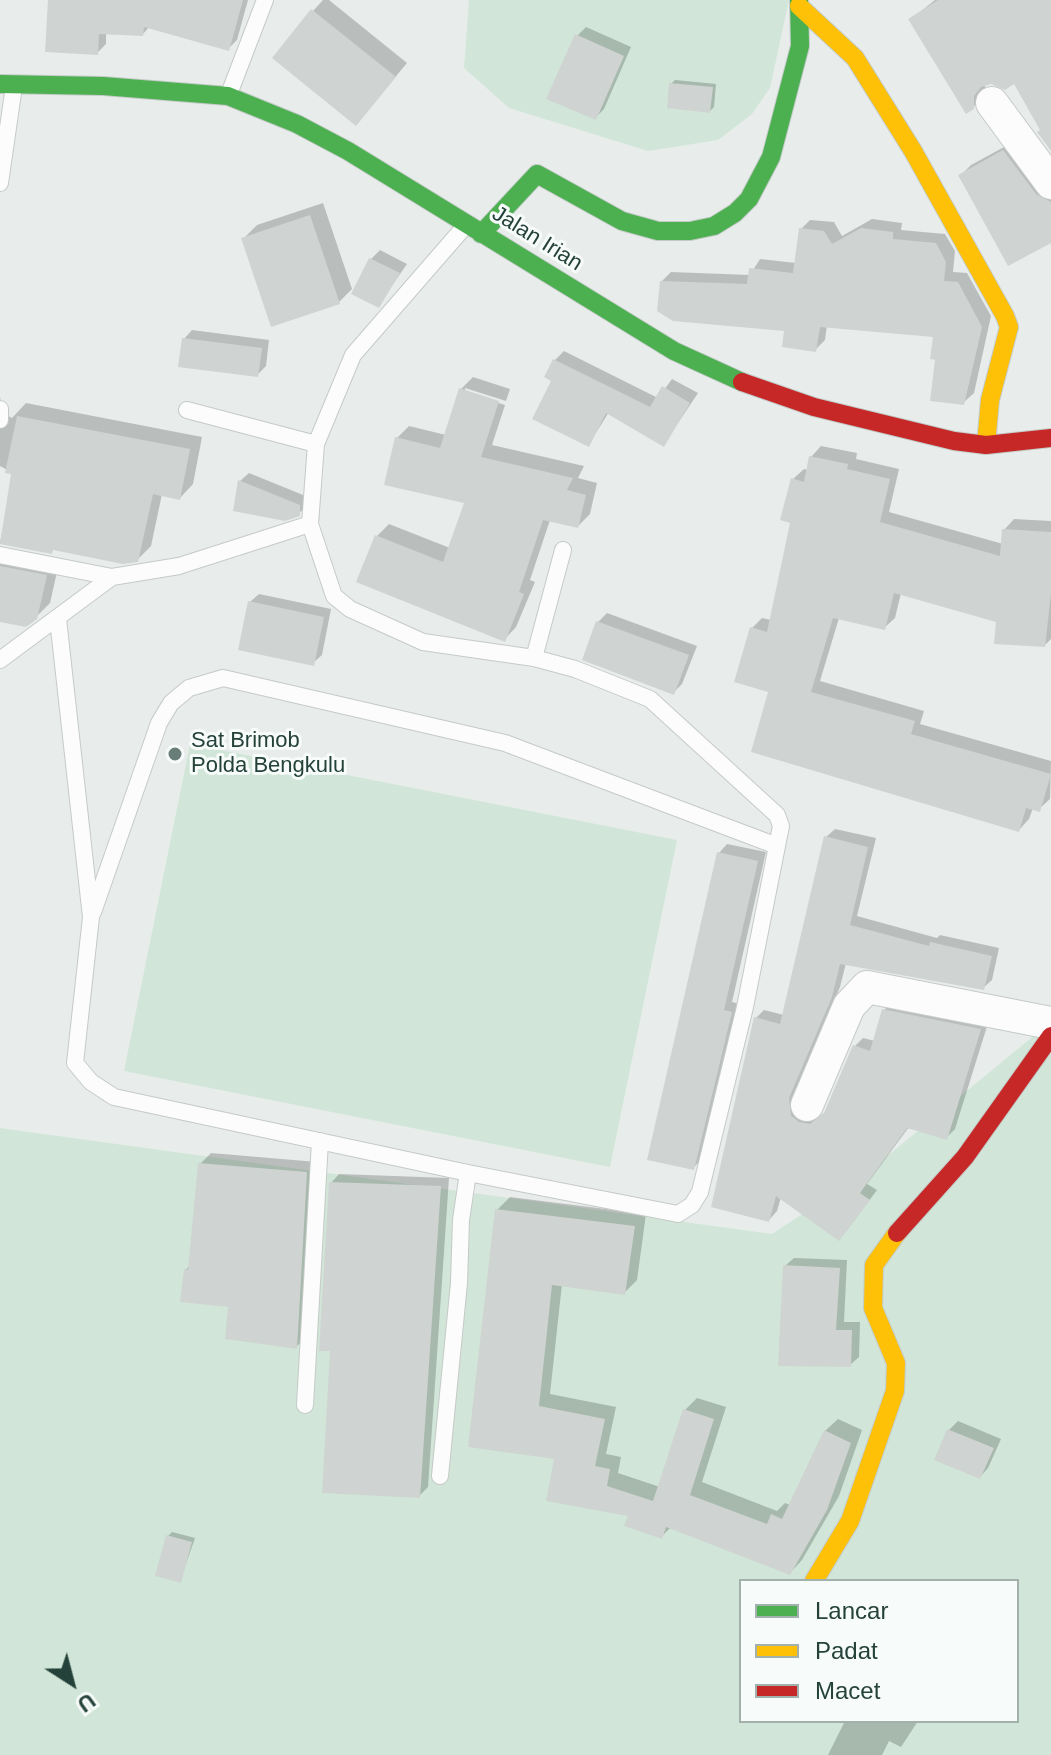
<!DOCTYPE html>
<html>
<head>
<meta charset="utf-8">
<style>
  body { margin:0 }
  #map { position:relative; width:1051px; height:1755px; overflow:hidden; background:#e8edeb; font-family:Helvetica,sans-serif }
  canvas { display:block }
  .legend { position:absolute; left:739px; top:1579px; width:280px; height:144px; box-sizing:border-box; background:#f7fbf9; border:2px solid #a3b1ad; margin:0; padding:10px 14px; list-style:none; font-size:24px; color:#24423a }
  .legend li { display:flex; align-items:center; gap:16px; height:40px }
  .legend b { width:40px; border:2px solid #a3b1ad }
  .north { position:absolute; left:32px; top:1643px; width:80px; height:80px; -webkit-text-stroke:6px #f7fbf9; paint-order:stroke; rotate:144deg; font-size:22px; font-weight:700; line-height:32px; text-align:center; color:#24423a }
  .north::after { content:''; display:block; margin:auto; width:28px; height:36px; background:#24423a; clip-path:polygon(50% 0,100% 100%,50% 72%,0 100%) }
</style>
</head>
<body>
<div id="map">
<canvas width="1051" height="1755"></canvas>
<ul class="legend">
<li><b style="height:10px;background:#4caf50"></b>Lancar</li>
<li><b style="height:10px;background:#ffc107"></b>Padat</li>
<li><b style="height:10px;background:#c62828"></b>Macet</li>
</ul>
<div class="north">U</div>
</div>
<script>
const c = document.querySelector('canvas').getContext('2d');
c.lineJoin = 'round';
function paint(path, color) {
  c.fillStyle = color;
  c.fill(path, 'evenodd');
}
function poly(rows) {
  const path = new Path2D();
  for (const r of rows) {
    path.moveTo(r[0], r[1]);
    for (let i = 2; i < r.length; i += 2) path.lineTo(r[i], r[i + 1]);
  }
  return path;
}
function trace(path, color, width, dash) {
  c.strokeStyle = color;
  c.lineWidth = width;
  c.lineCap = dash ? 'butt' : 'round';
  c.setLineDash(dash || []);
  c.stroke(path);
}
function write(font, color, halo, rows, align = 'center') {
  c.font = font + ' Helvetica,sans-serif';
  c.lineWidth = 6;
  c.setLineDash([]);
  c.textBaseline = 'middle';
  c.strokeStyle = halo;
  c.fillStyle = color;
  for (const [text, x, y, turn = 0] of rows) {
    c.save();
    c.translate(x, y);
    c.rotate((+turn || 0) * Math.PI / 180);
    c.textAlign = isNaN(turn) ? turn : align;
    if (halo) c.strokeText(text, 0, 0);
    c.fillText(text, 0, 0);
    c.restore();
  }
}
paint(poly([
  [469,0,789,0,770,88,752,114,718,140,648,151,509,108,464,68],
  [190,744,677,840,610,1167,124,1071],
  [1051,1013,1051,1755,0,1755,0,1128,772,1234,875,1166,1030,1039],
  [741,1581,1017,1581,1017,1721,741,1721]
]), '#d1e6d8');
paint(poly([
  [50,0,153,0,151,25,143,34,106,32,106,44,97,53],
  [192,0,248,0,237,40,228,49],
  [323,0,329,0,407,63,356,124,313,11],
  [935,0,1051,0,1051,148,1015,81,985,84,985,96,973,107,911,19],
  [586,27,631,47,604,109,595,118,577,36],
  [675,80,716,84,714,107,710,111,671,84],
  [1015,141,1051,186,1051,241,960,176,971,165],
  [323,203,352,289,339,302,244,238,257,225],
  [872,219,902,223,901,230,945,234,955,251,953,272,967,273,991,316,974,393,964,402,935,335,827,325,825,340,815,350,787,329,661,282,671,272,750,275,760,259,796,263,801,229,810,220,834,222,842,236],
  [380,250,407,264,378,306,371,259],
  [192,330,269,340,266,366,257,375,184,339],
  [564,351,658,398,672,379,698,393,664,444,609,412,589,444,554,381,555,360],
  [473,377,510,389,506,401,465,388,465,392,505,405,492,445,584,466,578,478,597,483,590,514,578,526,550,520,530,580,535,582,516,627,504,640,377,536,389,524,450,548,466,501,397,438,409,426,446,435,461,389],
  [0,397,3,413,12,418,26,403,202,437,193,484,180,498,162,494,151,546,137,560,0,543,13,473,0,466],
  [821,446,857,453,856,459,899,469,889,512,1003,544,1004,530,1014,519,1051,521,1051,639,1045,645,998,621,901,593,895,618,884,628,839,618,820,681,924,711,920,724,1051,761,1050,799,1039,809,1033,808,1029,819,1019,830,771,691,752,628,762,618,771,620,792,522,793,479,804,469,808,470,811,457],
  [249,473,308,497,308,505,298,514,240,481],
  [0,552,59,563,50,603,36,617,0,620],
  [259,594,331,609,322,655,313,663,250,602],
  [607,613,697,646,682,684,674,692,584,659,598,622],
  [835,829,876,838,857,916,937,938,940,935,999,948,992,980,983,988,846,963,840,987,797,1088,808,1114,820,1116,827,1111,855,1046,863,1038,875,1041,884,1010,893,1002,989,1020,955,1129,946,1138,909,1127,867,1184,877,1190,847,1230,781,1197,777,1211,769,1220,756,1018,764,1010,784,1015,826,837],
  [727,844,766,852,732,1002,740,1004,702,1159,693,1168,719,853],
  [211,1153,317,1162,307,1336,296,1347,230,1306,186,1270,190,1265,200,1164],
  [339,1174,449,1178,428,1487,419,1496,333,1350,331,1183],
  [510,1197,646,1214,637,1280,624,1293,562,1284,550,1394,616,1407,606,1454,621,1457,618,1473,660,1487,685,1410,697,1398,726,1407,702,1482,777,1511,785,1503,790,1505,825,1431,838,1419,862,1430,839,1496,802,1560,790,1573,671,1527,661,1537,556,1457,470,1446,497,1210],
  [794,1258,847,1260,844,1322,860,1322,859,1357,850,1365,785,1266],
  [958,1421,1001,1439,988,1468,980,1477,937,1459,949,1430],
  [172,1532,195,1538,180,1581,168,1536],
  [845,1721,918,1721,901,1747,889,1741,882,1755,828,1755]
]), '#0003');
paint(poly([
  [48,0,243,0,229,51,144,27,143,36,99,34,98,55,45,52],
  [938,0,1051,0,1051,151,1037,132,1040,130,1014,84,1005,90,991,84,981,87,974,96,974,109,966,114,908,19],
  [311,9,396,77,356,126,272,58],
  [575,34,624,56,596,120,546,99],
  [669,83,713,87,710,113,667,108],
  [1003,150,1036,194,1051,202,1051,243,1008,266,958,175],
  [310,215,340,304,271,327,241,238],
  [799,228,824,231,832,244,861,228,893,232,893,239,936,243,946,262,944,281,958,282,982,327,964,405,930,401,935,360,930,359,933,337,820,327,816,352,782,347,784,331,673,321,657,311,660,281,747,284,749,268,793,273],
  [369,258,400,273,379,308,351,294],
  [182,338,262,348,258,377,178,367],
  [553,359,650,407,662,386,690,403,664,447,606,413,589,447,532,419,551,381,544,377],
  [459,388,499,401,481,457,573,478,567,490,586,495,578,528,543,520,519,592,524,594,505,642,356,582,375,535,443,562,464,503,384,485,395,437,440,448],
  [17,416,190,449,180,500,153,494,138,562,123,564,53,550,52,554,0,544,11,474,5,473],
  [809,456,848,464,847,469,890,479,880,522,1000,556,1002,529,1051,532,1051,593,1045,647,994,644,996,622,894,593,885,630,833,618,811,692,915,721,911,734,1051,774,1040,812,1026,808,1019,832,751,752,768,692,734,682,750,627,767,632,790,523,780,520,791,478,804,482],
  [238,480,300,505,300,516,285,521,233,511],
  [0,566,47,575,37,619,26,627,0,622],
  [248,601,324,617,314,666,238,650],
  [596,621,689,655,674,695,582,660],
  [824,836,868,847,850,925,929,946,930,942,992,956,984,990,840,964,832,997,789,1098,791,1116,799,1122,810,1124,824,1113,853,1045,870,1051,882,1009,981,1029,947,1140,907,1128,860,1193,870,1200,839,1241,776,1196,769,1222,711,1207,754,1017,780,1024],
  [717,852,758,861,724,1010,732,1012,694,1170,647,1160],
  [198,1163,307,1172,297,1349,225,1339,228,1307,180,1302,184,1269,188,1270],
  [329,1182,441,1186,420,1498,322,1493,330,1351,319,1351],
  [495,1209,635,1226,625,1295,552,1285,539,1406,605,1419,595,1466,610,1469,607,1486,653,1501,683,1409,714,1419,690,1495,767,1524,771,1514,782,1519,824,1430,851,1443,827,1510,790,1575,666,1527,662,1539,624,1526,628,1516,546,1501,554,1459,468,1447],
  [783,1265,840,1268,836,1330,852,1330,851,1367,778,1366],
  [947,1429,994,1448,980,1479,934,1460],
  [166,1535,192,1542,181,1583,155,1576]
]), '#cfd4d2');
const lane = poly([
  [229,94,265,0],
  [0,183,14,86],
  [0,409,0,420],
  [187,410,316,444],
  [0,555,112,577],
  [58,619,91,917,75,1063,91,1082,114,1097,468,1173,678,1214,692,1205,700,1192,745,1007,781,826,777,815,650,699,575,669,534,658,423,642,350,609,334,596,310,524,316,444,353,355,466,225],
  [534,658,563,550],
  [0,660,112,577,179,566,310,524],
  [93,912,159,723,171,703,189,688,223,678,505,743,777,846],
  [305,1405,320,1141],
  [440,1476,459,1283,461,1220,468,1173]
]);
const street = poly([
  [992,103,1051,183],
  [807,1105,849,1006,867,987,1051,1023]
]);
const fast = poly([
  [0,84,103,86,228,96,297,124,348,151,674,351,742,382],
  [481,234,537,174,622,221,658,231,690,231,714,226,735,213,749,199,771,157,800,46,799,0]
]);
const slow = poly([
  [799,6,855,58,913,151,1005,316,1009,327,990,400,986,445],
  [814,1581,850,1521,895,1391,896,1363,873,1308,874,1265,897,1233]
]);
const jam = poly([
  [742,382,814,407,954,441,986,445,1051,438],
  [897,1233,965,1157,1051,1036]
]);
trace(lane, '#c5cac8', 18);
trace(street, '#c5cac8', 34);
trace(fast, '#c3cbc8', 20);
trace(slow, '#c3cbc8', 20);
trace(jam, '#c3cbc8', 20);
trace(lane, '#fcfcfc', 16);
trace(street, '#fcfcfc', 32);
trace(fast, '#4caf50', 18);
trace(slow, '#ffc107', 18);
trace(jam, '#c62828', 18);
for (const [x, y, r, color] of [
  [175,754,8,"#697e78"]
]) {
  const dot = new Path2D();
  dot.arc(x, y, r, 0, 2 * Math.PI);
  c.fillStyle = color;
  c.fill(dot);
  trace(dot, '#f7fbf9', 3);
}
write('22px', '#24423a', '#f7fbf9', [
  ["Jalan Irian",537,239,32]
]);
write('22px', '#24423a', '#f7fbf9', [
  ["Sat Brimob",191,741],
  ["Polda Bengkulu",191,766]
], 'left');
</script>
</body>
</html>
